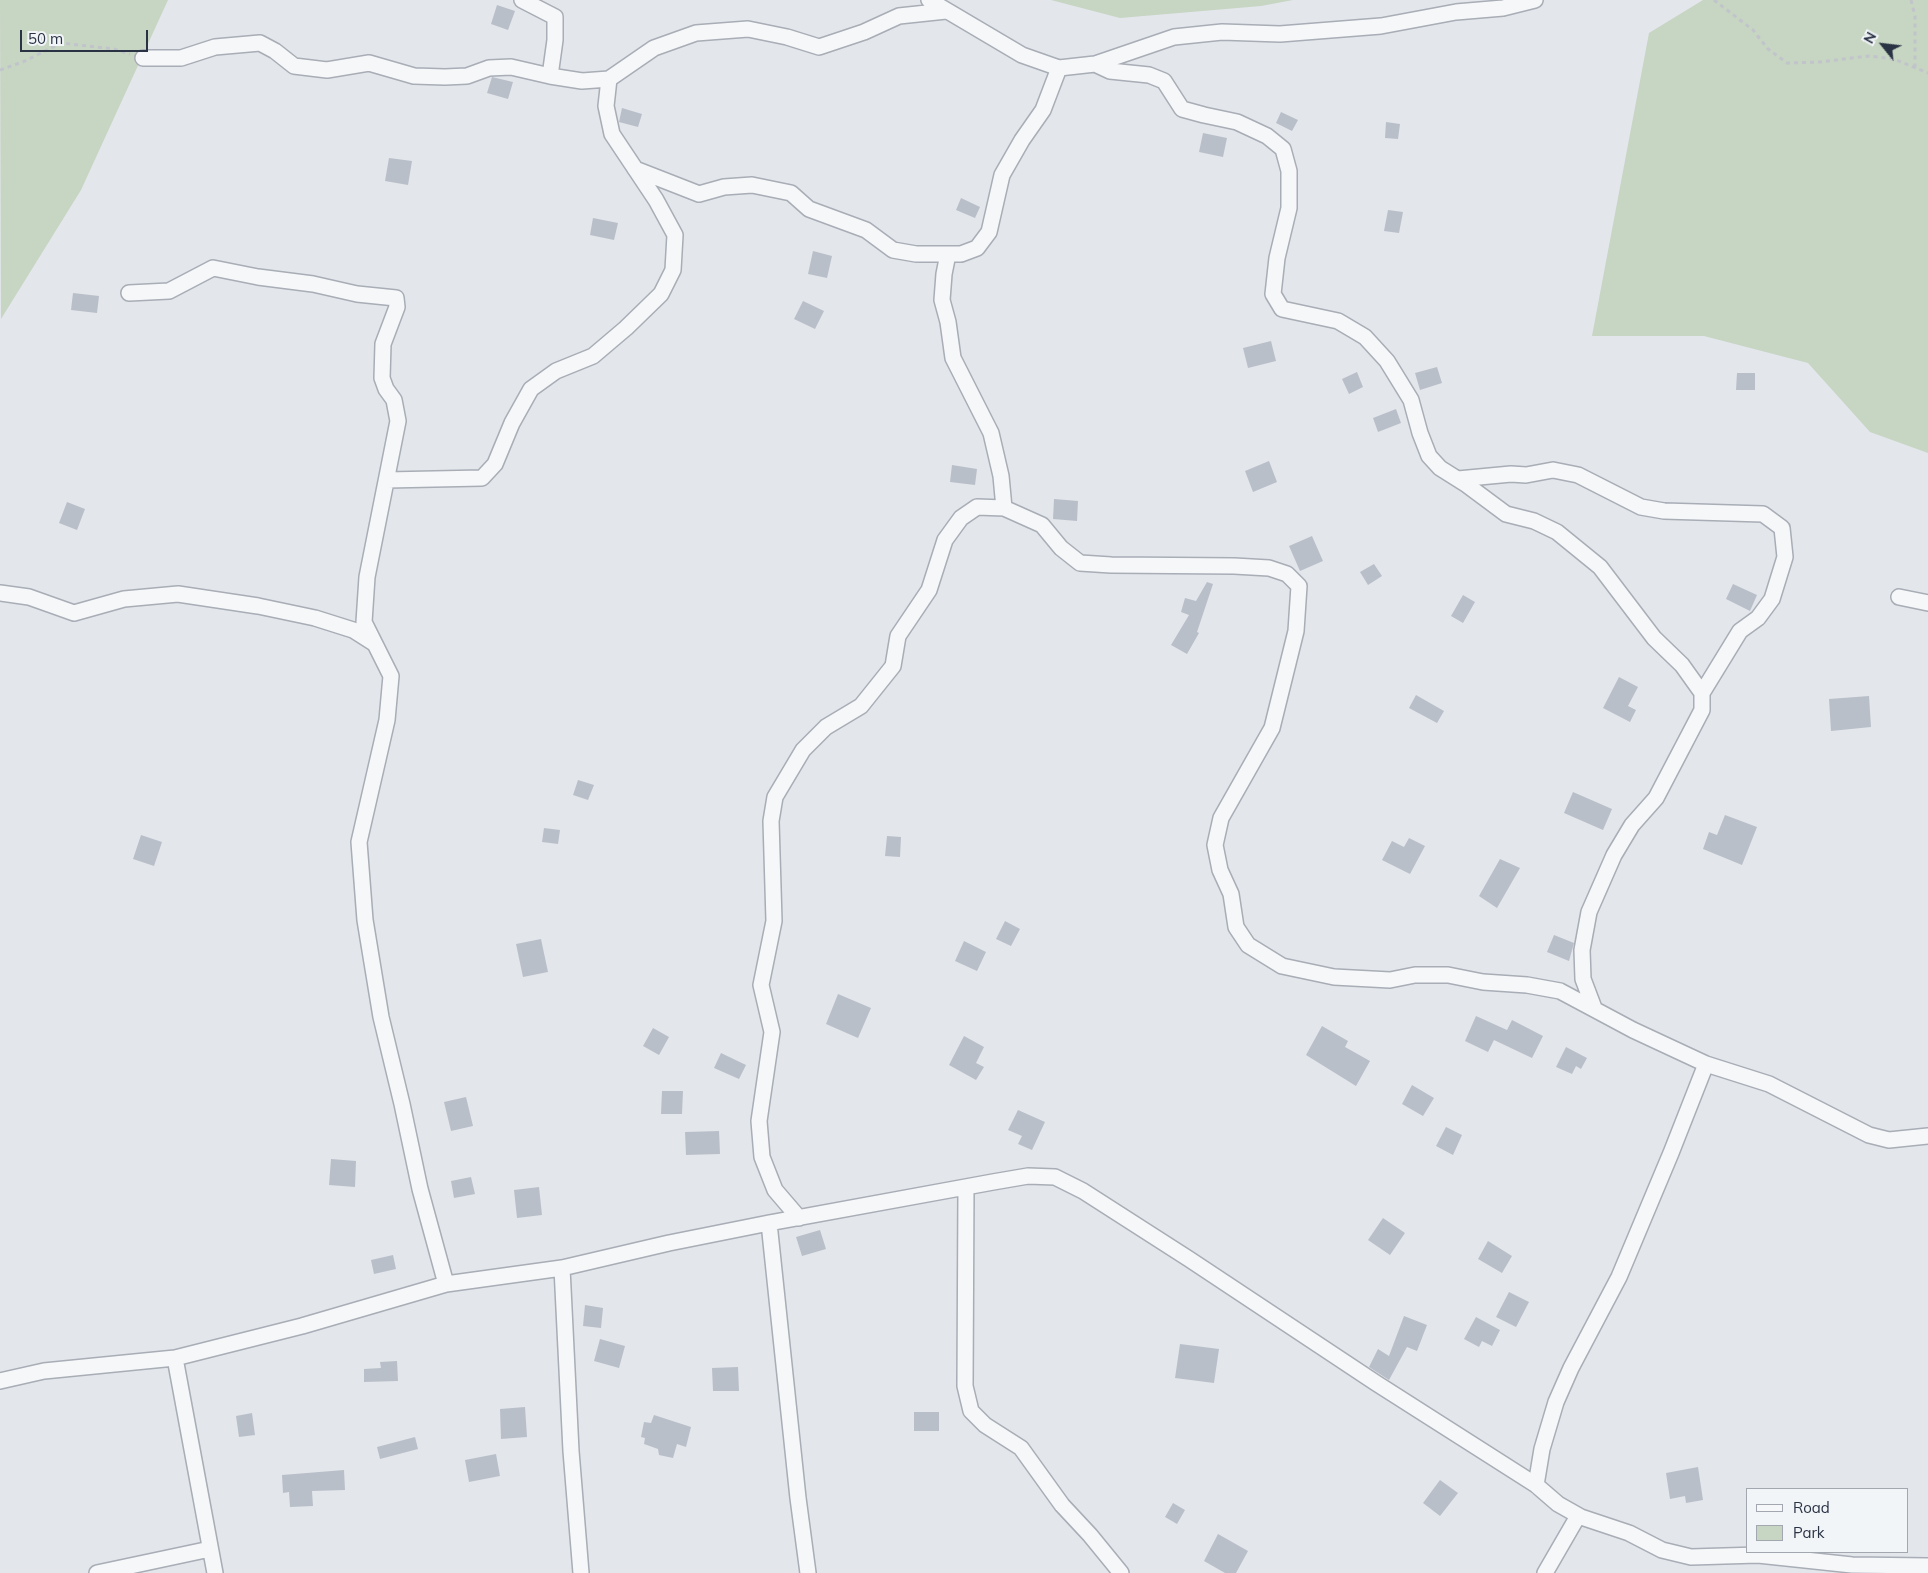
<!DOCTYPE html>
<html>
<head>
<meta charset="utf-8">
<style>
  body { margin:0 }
  #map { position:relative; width:1928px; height:1573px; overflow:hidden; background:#e3e6eb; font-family:Mulish,sans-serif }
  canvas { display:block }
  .legend { position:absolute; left:1746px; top:1488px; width:162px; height:65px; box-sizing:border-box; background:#f2f5f8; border:1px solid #a2a7b0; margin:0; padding:6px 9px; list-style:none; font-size:15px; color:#2a3344 }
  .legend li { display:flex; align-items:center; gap:10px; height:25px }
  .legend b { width:25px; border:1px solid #a2a7b0 }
  .north { position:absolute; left:1858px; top:20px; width:50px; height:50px; -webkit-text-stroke:4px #f2f5f8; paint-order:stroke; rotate:299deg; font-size:14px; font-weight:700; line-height:20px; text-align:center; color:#2a3344 }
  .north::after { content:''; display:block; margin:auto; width:18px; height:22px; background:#2a3344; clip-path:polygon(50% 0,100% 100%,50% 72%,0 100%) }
  .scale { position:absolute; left:20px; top:30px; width:128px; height:22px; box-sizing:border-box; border:2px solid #2a3344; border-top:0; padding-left:6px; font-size:15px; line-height:18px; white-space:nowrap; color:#2a3344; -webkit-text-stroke:4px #f2f5f8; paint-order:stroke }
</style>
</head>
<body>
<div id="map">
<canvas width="1928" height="1573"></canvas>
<ul class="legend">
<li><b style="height:6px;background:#f6f7f9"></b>Road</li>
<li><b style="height:14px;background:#c7d5c3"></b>Park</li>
</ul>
<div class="north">N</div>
<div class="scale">50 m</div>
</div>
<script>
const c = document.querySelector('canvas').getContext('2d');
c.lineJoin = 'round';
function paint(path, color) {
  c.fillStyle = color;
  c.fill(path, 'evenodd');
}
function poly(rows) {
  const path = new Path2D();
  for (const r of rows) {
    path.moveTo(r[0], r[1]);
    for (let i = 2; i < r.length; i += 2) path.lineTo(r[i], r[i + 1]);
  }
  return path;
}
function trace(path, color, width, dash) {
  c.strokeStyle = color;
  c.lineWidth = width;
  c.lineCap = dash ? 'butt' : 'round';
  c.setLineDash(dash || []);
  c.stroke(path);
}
paint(poly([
  [0,0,168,0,81,190,1,319],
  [1051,0,1293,0,1261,6,1120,18],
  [1703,0,1928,0,1928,453,1870,432,1808,363,1704,336,1592,336,1649,33]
]), '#c7d5c3');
paint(poly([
  [497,5,515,11,508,30,491,24],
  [492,77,513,82,508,99,487,93],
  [622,108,642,114,638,127,619,122],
  [1281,112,1298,120,1292,131,1276,123],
  [1386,122,1400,124,1398,139,1385,138],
  [1203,133,1227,138,1223,157,1199,152],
  [389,158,412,161,408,185,385,181],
  [961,198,980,207,975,218,956,210],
  [1388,210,1403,212,1399,233,1384,231],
  [593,218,618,223,614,240,590,235],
  [813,251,832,256,827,278,808,274],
  [73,293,99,296,97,313,71,310],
  [803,301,824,311,815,329,794,319],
  [1271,341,1276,361,1248,368,1243,348],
  [1437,367,1442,383,1420,390,1415,373],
  [1357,372,1363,387,1349,394,1342,379],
  [1737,373,1755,373,1755,390,1736,390],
  [1396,409,1401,423,1378,432,1373,418],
  [1269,461,1277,482,1253,492,1245,471],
  [952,465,977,469,975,485,950,482],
  [1054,499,1078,501,1077,521,1053,519],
  [67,502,85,509,77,530,59,523],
  [1312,536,1323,561,1300,571,1289,546],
  [1374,564,1382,576,1368,585,1360,572],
  [1207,582,1213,584,1197,632,1199,633,1187,654,1171,645,1189,615,1181,612,1185,598,1196,601],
  [1733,584,1757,595,1750,611,1726,599],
  [1463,595,1475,602,1463,623,1451,616],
  [1619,677,1638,687,1628,706,1636,710,1630,722,1603,708],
  [1416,695,1444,711,1437,723,1409,708],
  [1869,696,1871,727,1831,731,1829,699],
  [578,780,594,785,588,800,573,795],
  [1573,792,1612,809,1603,830,1564,813],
  [1725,815,1757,827,1742,865,1703,849,1709,832,1717,835],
  [544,828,560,830,558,844,542,842],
  [141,835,162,842,154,866,133,859],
  [887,836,901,837,900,857,885,856],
  [1409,838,1425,846,1410,874,1382,860,1392,841,1404,847],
  [1500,859,1520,868,1497,908,1479,896],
  [1005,921,1020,929,1011,946,996,939],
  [1554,935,1574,943,1569,961,1547,952],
  [541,939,548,972,523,977,516,944],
  [964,941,986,952,977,971,955,961],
  [838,994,871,1008,858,1038,826,1024],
  [1476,1016,1507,1030,1512,1020,1543,1036,1532,1058,1494,1040,1488,1052,1465,1041],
  [1322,1026,1348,1041,1345,1047,1370,1061,1356,1086,1306,1055],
  [653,1028,669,1037,659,1055,643,1046],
  [964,1036,984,1047,976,1063,984,1067,976,1080,949,1065],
  [1566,1047,1587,1058,1581,1069,1576,1066,1572,1074,1556,1067],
  [721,1053,746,1065,739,1079,714,1068],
  [1412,1085,1434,1098,1423,1116,1402,1104],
  [662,1091,683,1091,682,1114,661,1114],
  [466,1097,473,1126,451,1131,444,1102],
  [1018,1110,1045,1122,1032,1150,1018,1144,1022,1136,1008,1130],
  [1446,1127,1462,1135,1453,1155,1436,1146],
  [719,1131,720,1154,686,1155,685,1132],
  [331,1159,356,1161,355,1187,329,1185],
  [471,1177,475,1194,454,1198,451,1181],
  [539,1187,542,1215,517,1218,514,1190],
  [1383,1218,1405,1233,1390,1255,1368,1240],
  [820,1230,826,1249,802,1256,796,1237],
  [1488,1241,1512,1256,1502,1273,1478,1259],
  [393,1255,396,1269,374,1274,371,1260],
  [1509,1292,1529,1302,1516,1327,1496,1317],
  [585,1305,603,1308,601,1328,583,1326],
  [1404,1316,1427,1325,1417,1351,1407,1347,1389,1380,1369,1367,1378,1349,1389,1356],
  [1476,1317,1500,1330,1492,1346,1482,1341,1479,1347,1464,1339],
  [600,1339,625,1346,619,1368,594,1361],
  [1180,1344,1219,1349,1214,1383,1175,1378],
  [397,1361,398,1381,364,1382,364,1369,381,1368,380,1362],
  [738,1367,739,1391,713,1391,712,1368],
  [525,1407,527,1437,501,1439,500,1409],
  [914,1412,939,1412,939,1431,914,1431],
  [252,1413,255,1435,239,1437,236,1416],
  [654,1415,691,1427,686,1447,677,1444,673,1458,659,1455,658,1449,644,1444,645,1438,641,1437,644,1422,651,1423],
  [415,1437,418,1449,380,1459,377,1447],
  [496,1454,500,1476,469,1482,465,1460],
  [1698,1467,1703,1500,1686,1503,1685,1496,1670,1499,1666,1473],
  [344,1470,345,1490,312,1491,313,1506,290,1507,289,1492,283,1493,282,1475],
  [1440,1480,1458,1493,1440,1516,1423,1503],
  [1173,1503,1185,1510,1177,1524,1165,1517],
  [1218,1534,1248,1551,1236,1573,1225,1573,1204,1561]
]), '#b9bfc9');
const street = poly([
  [522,0,555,17,555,40,550,76],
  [929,0,1022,55,1059,68,1095,64,1174,37,1222,32,1280,34,1381,26,1456,12,1503,8,1535,0],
  [143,58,181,58,215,47,260,43,275,51,294,66,327,70,369,63,414,76,445,77,467,76,489,68,511,67,550,76,582,81,609,79,654,48,696,33,748,29,787,37,819,47,864,32,899,16,946,11],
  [1095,64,1110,71,1149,75,1164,81,1182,109,1204,115,1237,122,1267,136,1283,149,1289,171,1289,208,1277,258,1273,294,1282,309,1338,321,1365,337,1387,361,1411,400,1420,433,1429,456,1440,468,1467,485,1506,514,1534,521,1557,532,1600,567,1654,638,1682,665,1702,693,1702,710,1656,798,1632,825,1614,855,1589,912,1582,950,1583,979,1594,1008],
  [635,169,699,194,724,187,752,185,791,193,809,209,866,230,893,250,916,254,961,254,977,248,989,232,1002,175,1022,140,1043,110,1059,68],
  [948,254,944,274,942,300,948,322,953,358,991,433,1001,476,1004,508],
  [129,293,169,291,213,268,258,277,313,284,357,294,396,298,397,307,383,344,382,378,386,389,394,400,398,421,367,577,364,622,375,644],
  [1458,479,1511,474,1526,475,1553,470,1578,475,1641,507,1664,511,1763,514,1782,528,1785,557,1772,599,1758,618,1740,631,1702,693],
  [387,480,482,478,495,464,512,423,531,389,556,371,593,356,626,328,661,294,673,270,675,235,656,200,612,134,606,106,609,79],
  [0,593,29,597,74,613,124,599,178,594,258,606,315,618,353,630,375,644,391,676,387,720,359,842,365,920,381,1017,402,1104,420,1189,446,1284],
  [1899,597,1928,603],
  [966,1187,965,1386,971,1411,985,1425,1021,1448,1062,1505,1090,1535,1121,1573],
  [799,1218,775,1190,762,1157,759,1121,772,1032,761,985,774,921,771,821,775,797,803,750,826,727,861,706,893,666,898,636,929,590,945,540,961,518,977,507,1004,508,1042,525,1061,548,1080,563,1111,565,1234,566,1269,568,1287,574,1299,586,1296,631,1272,728,1221,818,1215,845,1220,870,1231,894,1236,927,1248,945,1282,966,1334,977,1390,980,1415,975,1448,975,1483,982,1527,985,1560,991,1633,1030,1706,1064,1769,1084,1869,1135,1889,1140,1928,1136],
  [769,1223,798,1498,808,1573],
  [562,1268,571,1451,581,1573],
  [175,1358,215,1573],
  [0,1381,44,1371,175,1358,302,1326,446,1284,562,1268,669,1243,769,1223,993,1182,1028,1176,1055,1177,1083,1191,1189,1259,1376,1383,1536,1485,1558,1504,1581,1517,1629,1533,1662,1550,1691,1557,1758,1555,1852,1565,1928,1566],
  [1536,1485,1542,1449,1556,1402,1571,1368,1619,1277,1671,1153,1706,1064],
  [97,1573,210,1549],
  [1545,1573,1578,1516]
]);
trace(street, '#a8adb6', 18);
trace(poly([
  [1714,0,1753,30,1768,49,1787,63,1819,62,1869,56,1894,59,1928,73],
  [1911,0,1915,16,1915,68],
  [0,70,25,61,61,43,114,49,130,54]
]), '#c1c4ca', 3, [4, 4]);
trace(street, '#f6f7f9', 15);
</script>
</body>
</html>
